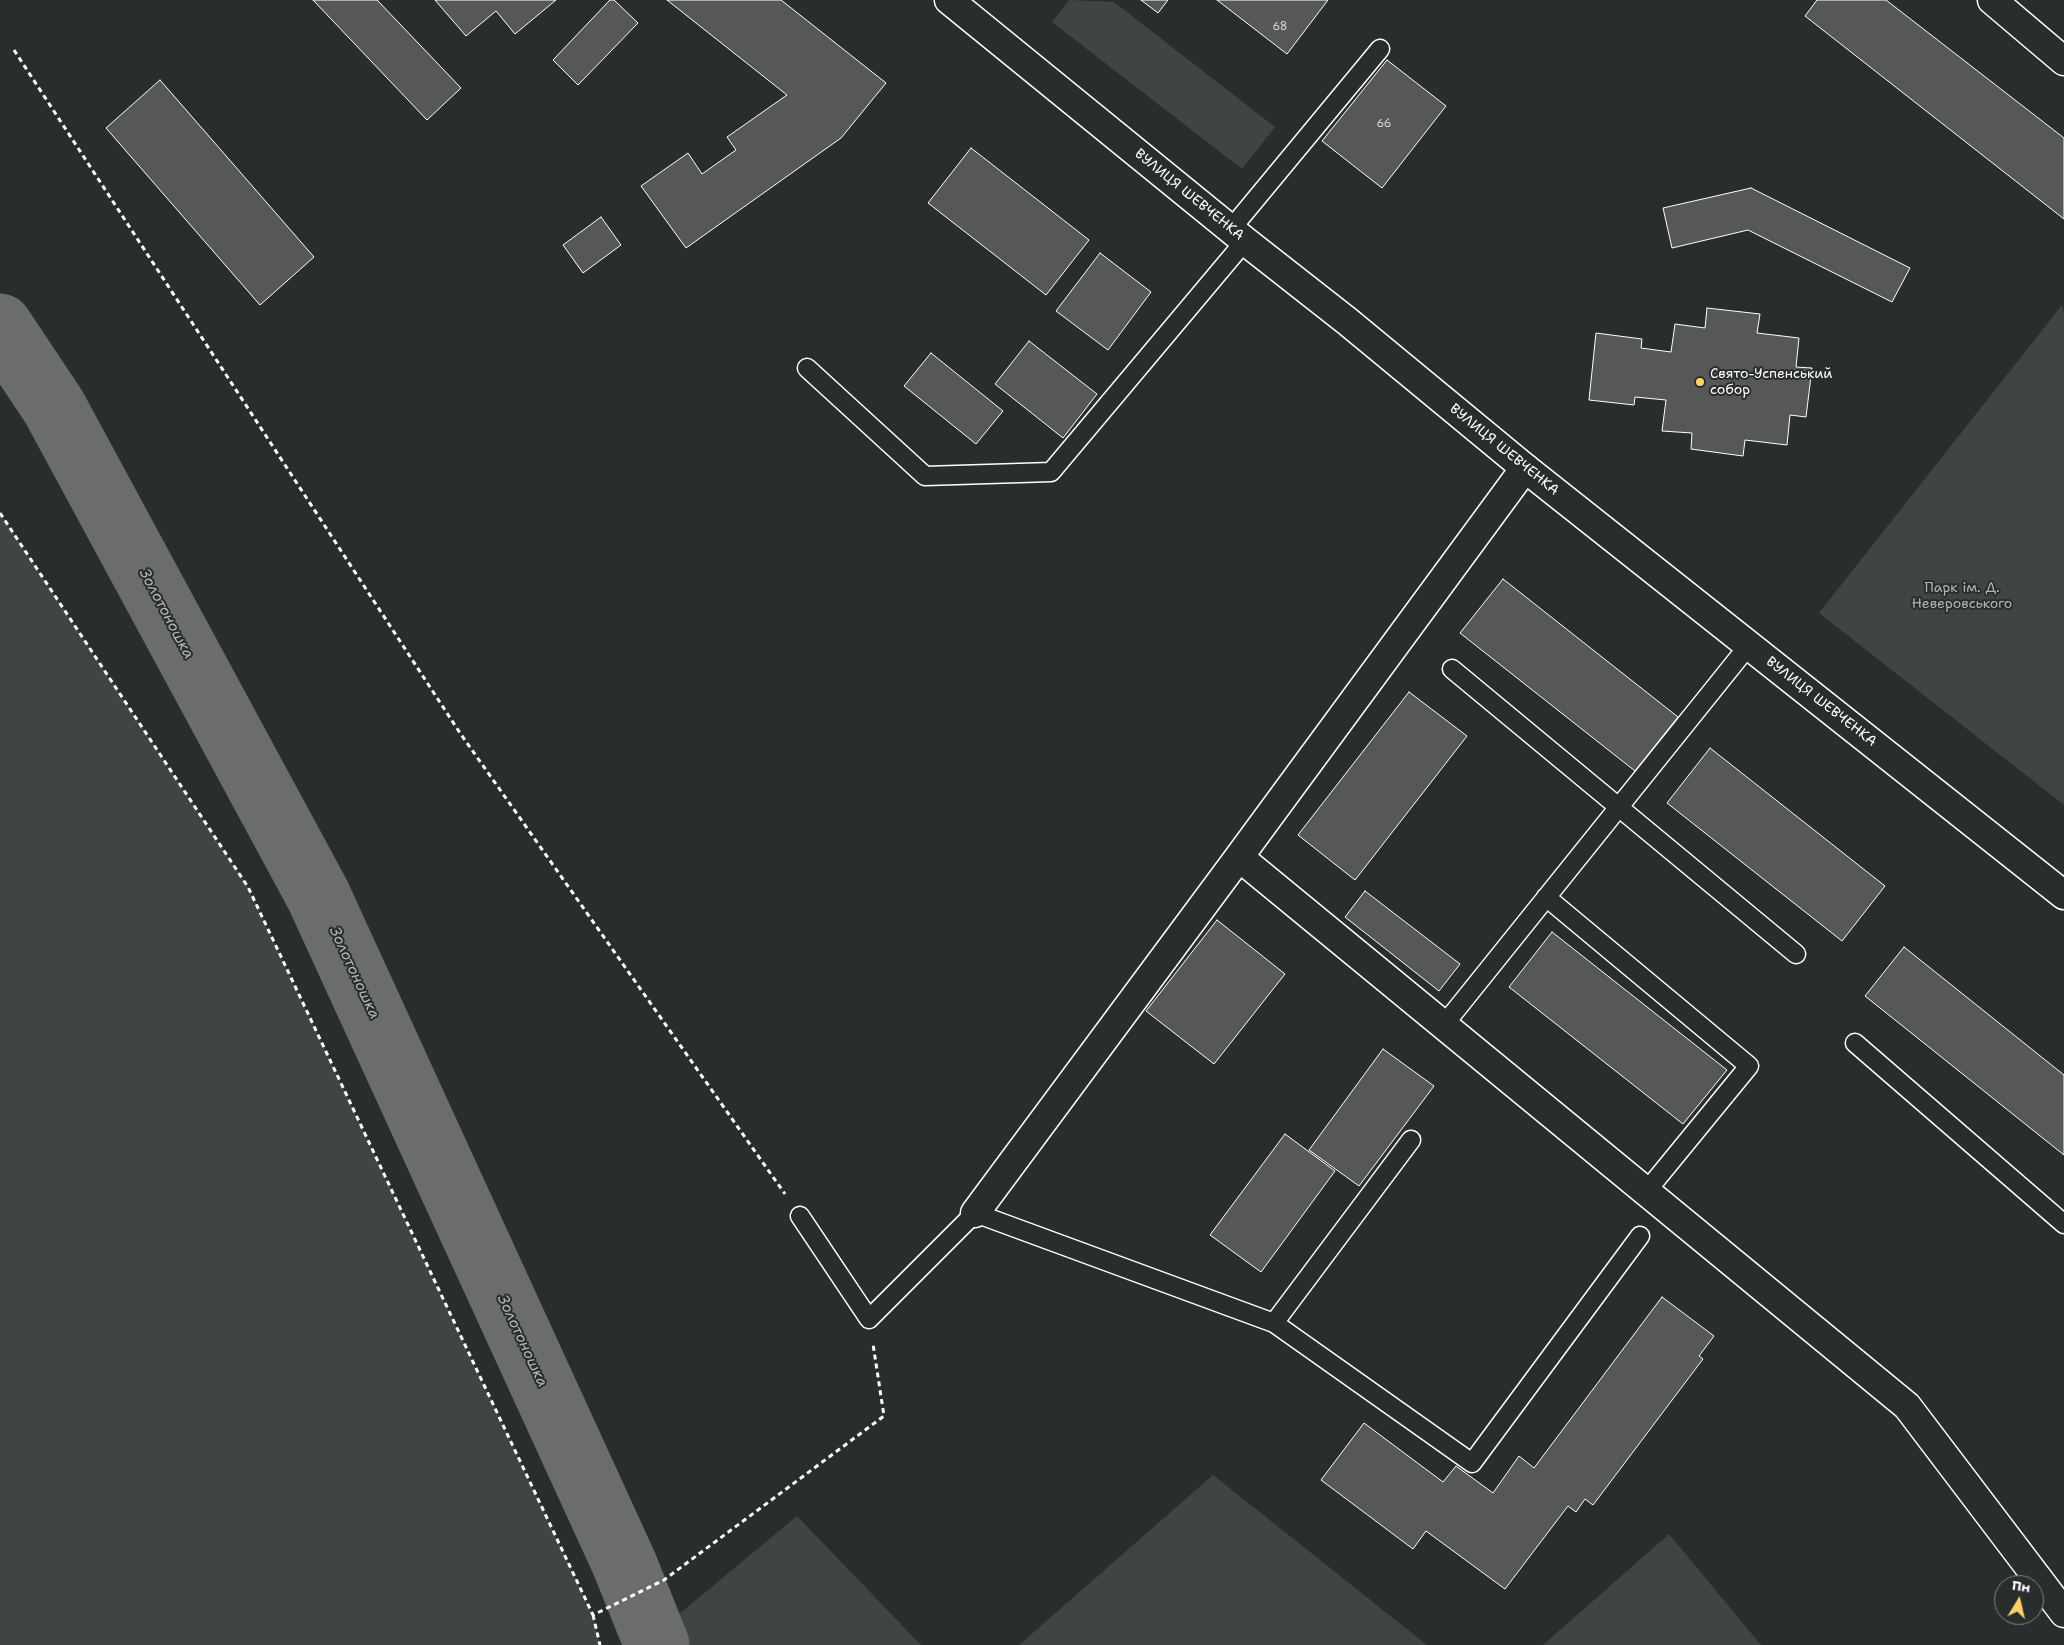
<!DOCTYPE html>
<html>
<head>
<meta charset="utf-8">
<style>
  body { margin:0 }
  #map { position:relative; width:2064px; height:1645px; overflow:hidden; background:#2a2d2e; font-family:"Shantell Sans",sans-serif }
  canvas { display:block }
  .north { position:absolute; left:1994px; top:1575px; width:50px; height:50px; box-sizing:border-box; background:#2a2d2e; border:1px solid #7f8182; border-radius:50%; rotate:9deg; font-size:14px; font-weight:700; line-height:20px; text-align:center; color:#fff }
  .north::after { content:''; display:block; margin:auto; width:18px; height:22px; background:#ffd166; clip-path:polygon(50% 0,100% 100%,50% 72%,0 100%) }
</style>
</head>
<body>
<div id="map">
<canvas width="2064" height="1645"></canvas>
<div class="north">Пн</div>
</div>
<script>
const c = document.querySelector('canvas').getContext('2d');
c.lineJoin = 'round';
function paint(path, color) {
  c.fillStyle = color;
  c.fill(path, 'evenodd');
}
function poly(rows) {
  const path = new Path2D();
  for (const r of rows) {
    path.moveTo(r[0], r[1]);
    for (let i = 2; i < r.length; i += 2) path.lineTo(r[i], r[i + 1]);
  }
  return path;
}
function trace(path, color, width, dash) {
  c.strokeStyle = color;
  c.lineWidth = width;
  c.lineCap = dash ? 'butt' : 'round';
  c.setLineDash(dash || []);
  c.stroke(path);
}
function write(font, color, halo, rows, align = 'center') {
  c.font = font + ' "Shantell Sans",sans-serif';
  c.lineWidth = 4;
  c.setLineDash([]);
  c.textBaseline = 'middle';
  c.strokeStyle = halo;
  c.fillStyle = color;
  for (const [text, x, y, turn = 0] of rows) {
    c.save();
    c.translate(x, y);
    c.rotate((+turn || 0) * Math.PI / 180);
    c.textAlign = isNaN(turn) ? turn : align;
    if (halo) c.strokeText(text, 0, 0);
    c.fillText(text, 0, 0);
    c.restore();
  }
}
paint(poly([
  [1069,0,1114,2,1275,127,1242,169,1052,22],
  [2062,305,2064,313,2064,805,1819,613],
  [0,513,248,887,593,1615,600,1645,0,1645],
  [1213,1475,1427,1645,1019,1645],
  [797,1516,921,1645,657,1645,654,1635],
  [1669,1534,1761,1645,1543,1645]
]), '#414445');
trace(poly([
  [0,326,54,407,318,895,624,1563,657,1645]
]), '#6a6c6d', 65);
const building = poly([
  [313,0,377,0,461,88,427,120,313,0],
  [435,0,556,0,515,34,496,11,466,36,435,0],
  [610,0,614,0,638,23,578,85,553,60,610,0],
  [667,0,781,0,886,83,841,138,686,248,641,186,688,153,702,174,736,150,727,137,787,95,667,0],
  [1141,0,1168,0,1158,13,1141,0],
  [1217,0,1328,0,1287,54,1217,0],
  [1817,0,1886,0,2064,138,2064,219,1805,16,1817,0],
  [1387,60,1446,106,1382,188,1322,141,1387,60],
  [160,80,314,257,260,305,106,128,160,80],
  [971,148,1089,240,1046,295,928,203,971,148],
  [1751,188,1910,268,1892,302,1748,230,1672,248,1663,208,1751,188],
  [601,217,621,245,583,273,563,245,601,217],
  [1100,253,1151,292,1108,350,1056,311,1100,253],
  [1707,308,1760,314,1757,333,1799,338,1796,367,1812,368,1806,417,1790,415,1787,445,1745,440,1743,456,1691,449,1692,433,1662,431,1666,400,1635,397,1634,405,1589,400,1596,333,1642,339,1641,348,1671,352,1675,324,1705,328,1707,308],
  [1029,341,1097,394,1063,438,995,384,1029,341],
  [931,353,1003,411,976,444,904,386,931,353],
  [1503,579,1678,717,1635,771,1460,633,1503,579],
  [1409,692,1467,736,1355,880,1298,835,1409,692],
  [1710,748,1885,886,1842,941,1667,803,1710,748],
  [1365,891,1460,964,1439,991,1345,917,1365,891],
  [1217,920,1285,974,1214,1064,1146,1011,1217,920],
  [1552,932,1727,1070,1683,1124,1509,987,1552,932],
  [1904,947,2064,1075,2064,1155,1865,996,1904,947],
  [1383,1049,1434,1086,1359,1186,1309,1150,1383,1049],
  [1285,1134,1335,1171,1261,1272,1210,1235,1285,1134],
  [1662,1297,1714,1336,1699,1356,1703,1359,1593,1505,1585,1499,1576,1512,1568,1506,1505,1589,1426,1531,1413,1549,1321,1480,1364,1423,1443,1482,1456,1466,1493,1493,1519,1456,1534,1468,1662,1297]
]);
paint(building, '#555758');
trace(building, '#fff', 1);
const lane = poly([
  [1231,229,1380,49],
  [807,368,925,476,1051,472,1245,241],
  [1452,669,1796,954],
  [1546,897,1749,1066,1645,1193],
  [1443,1026,1749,645],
  [1855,1043,2064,1224],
  [800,1216,869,1319,975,1213,1274,1323,1472,1463,1640,1236],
  [1274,1323,1411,1140]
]);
const street = poly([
  [1992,0,2064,61],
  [1525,468,1239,857,1907,1406,2064,1613],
  [975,1213,1239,857]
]);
const secondary = poly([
  [949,0,1245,241,1347,321,1525,468,2064,895]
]);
trace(lane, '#fff', 21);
trace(street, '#fff', 31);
trace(secondary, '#fff', 31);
trace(poly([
  [14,50,460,733,785,1194],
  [0,513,248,887,593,1615,664,1580,884,1416,873,1344],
  [593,1615,600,1645]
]), '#fff', 3, [5, 4]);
trace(lane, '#2a2d2e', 18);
trace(street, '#2a2d2e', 28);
trace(secondary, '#2a2d2e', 28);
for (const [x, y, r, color] of [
  [1700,382,5,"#ffd166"]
]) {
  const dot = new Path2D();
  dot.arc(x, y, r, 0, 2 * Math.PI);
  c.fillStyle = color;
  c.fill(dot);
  trace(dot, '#2a2d2e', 2);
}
write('11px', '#d4d5d5', null, [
  ["68",1280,27],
  ["66",1384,124]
]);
write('14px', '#fff', '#2a2d2e', [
  ["ВУЛИЦЯ ШЕВЧЕНКА",1189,195,39],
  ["ВУЛИЦЯ ШЕВЧЕНКА",1504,450,39],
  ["ВУЛИЦЯ ШЕВЧЕНКА",1821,702,38]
]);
write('14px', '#fff', '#2a2d2e', [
  ["Свято-Успенський",1710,374],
  ["собор",1710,390]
], 'left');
write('14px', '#b3b4b5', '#2a2d2e', [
  ["Парк ім. Д.",1962,588],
  ["Неверовського",1962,604]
]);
write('italic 15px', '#b4b6b6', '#2a2d2e', [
  ["Золотоношка",166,614,62],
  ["Золотоношка",354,973,65],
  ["Золотоношка",522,1341,65]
]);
</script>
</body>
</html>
